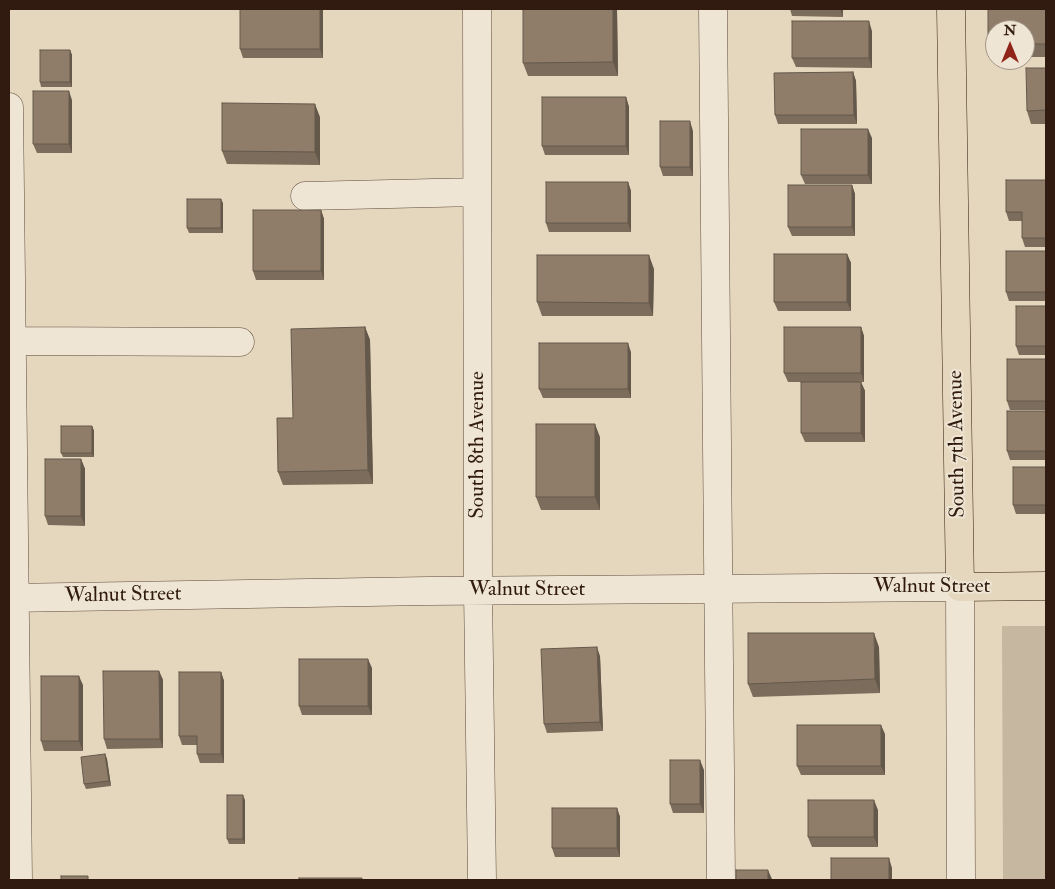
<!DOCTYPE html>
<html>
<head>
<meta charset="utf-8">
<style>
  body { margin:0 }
  #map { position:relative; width:1055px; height:889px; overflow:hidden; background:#e5d7bd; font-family:"IM FELL Double Pica",serif }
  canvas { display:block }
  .frame { position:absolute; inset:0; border:10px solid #311b10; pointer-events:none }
  .north { position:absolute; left:985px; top:20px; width:50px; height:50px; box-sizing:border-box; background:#eee5d4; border:1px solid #a29486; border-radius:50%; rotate:0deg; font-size:14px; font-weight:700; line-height:20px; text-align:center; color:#311b10 }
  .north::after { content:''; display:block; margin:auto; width:18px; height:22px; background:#8f2418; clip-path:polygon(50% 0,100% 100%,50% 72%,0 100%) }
</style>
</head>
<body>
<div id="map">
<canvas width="1055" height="889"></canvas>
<div class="frame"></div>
<div class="north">N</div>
</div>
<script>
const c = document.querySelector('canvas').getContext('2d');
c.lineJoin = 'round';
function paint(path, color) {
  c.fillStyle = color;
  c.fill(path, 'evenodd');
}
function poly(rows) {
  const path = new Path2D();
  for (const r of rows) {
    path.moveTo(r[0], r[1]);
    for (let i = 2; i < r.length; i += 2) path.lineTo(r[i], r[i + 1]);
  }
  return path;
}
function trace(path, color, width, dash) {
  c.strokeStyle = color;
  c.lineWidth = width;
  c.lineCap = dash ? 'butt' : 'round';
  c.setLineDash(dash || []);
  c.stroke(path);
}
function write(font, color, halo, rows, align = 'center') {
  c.font = font + ' "IM FELL Double Pica",serif';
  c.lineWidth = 4;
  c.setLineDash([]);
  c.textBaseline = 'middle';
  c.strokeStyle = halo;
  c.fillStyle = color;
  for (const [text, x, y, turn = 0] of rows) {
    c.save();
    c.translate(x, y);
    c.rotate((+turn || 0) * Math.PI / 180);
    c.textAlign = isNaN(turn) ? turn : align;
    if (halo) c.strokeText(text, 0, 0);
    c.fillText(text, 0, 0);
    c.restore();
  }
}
paint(poly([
  [1002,626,1046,626,1046,880,1003,880]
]), '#c6b7a0');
const minor = poly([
  [477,9,478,590,482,880],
  [713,9,721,880],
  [9,107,18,880],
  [305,196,477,192],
  [12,341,240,342],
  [9,598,428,591,960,587,961,880]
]);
const major = poly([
  [951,9,960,587,1046,586]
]);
trace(minor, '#5e4a3b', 29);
trace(major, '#311b10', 29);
trace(minor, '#eee5d4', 28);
trace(major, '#e5d7bd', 28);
paint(poly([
  [523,9,617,9,618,76,528,76,523,63],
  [790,9,843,9,843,17,792,16],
  [988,9,1046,9,1046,57,1025,57,1025,30,995,30,995,58,993,58,988,44],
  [323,11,323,58,243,58,240,49],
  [872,31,872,68,796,67,792,58],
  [70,50,72,55,72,87,41,87,40,82],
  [1046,68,1046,124,1031,124,1027,111],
  [853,72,856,81,857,124,778,124,775,115],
  [626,97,629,107,629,155,545,155,542,146],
  [72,100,72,153,37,153,33,144],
  [320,117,320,165,227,164,222,151],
  [693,131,693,176,663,176,660,167],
  [872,138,872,184,805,184,801,175],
  [1046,180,1046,247,1025,247,1022,238,1022,221,1009,221,1006,212],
  [628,182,631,191,631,232,549,232,546,223],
  [852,185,855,194,855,236,792,236,788,227],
  [223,203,223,233,189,233,187,228],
  [321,210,324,219,324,280,256,280,253,271],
  [1046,251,1046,301,1009,301,1006,292],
  [847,254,851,263,851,311,778,311,774,302],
  [654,269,653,316,542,316,537,302],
  [1046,306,1046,355,1019,355,1016,346],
  [365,327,370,340,373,484,283,485,278,472,293,418],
  [861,327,864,336,864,382,861,382,865,391,865,442,805,442,801,433,801,382,788,382,784,373],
  [631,352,631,398,543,398,539,389],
  [1046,359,1046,410,1010,410,1007,401],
  [1046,411,1046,460,1010,460,1007,451],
  [92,426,94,431,94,457,63,457,61,453],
  [600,437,600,510,541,510,536,497],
  [81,459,85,469,85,526,48,525,45,516],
  [1046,467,1046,514,1016,514,1013,505],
  [879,647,880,693,753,697,748,684],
  [600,656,603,731,547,733,544,724],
  [372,668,372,715,302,715,299,706],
  [159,671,163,680,163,748,107,749,104,739],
  [221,672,224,681,224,763,200,763,197,754,197,745,182,745,179,736],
  [83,685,83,751,44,751,41,741],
  [885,734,885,775,801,775,797,766],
  [105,754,107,759,111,786,86,789,84,784],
  [704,770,704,813,673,813,670,804],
  [245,800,245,844,229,844,227,839],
  [617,808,620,817,620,857,555,857,552,848],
  [878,810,878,847,812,847,808,837]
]), '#7b6c5b');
paint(poly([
  [320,9,323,9,323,58,320,49],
  [613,9,617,9,618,76,613,62],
  [840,9,843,9,843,17],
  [869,21,872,31,872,68,869,58],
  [70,50,72,55,72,87,70,82],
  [853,72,856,81,857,124,854,115],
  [69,91,72,100,72,153,69,144],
  [626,97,629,107,629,155,626,146],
  [315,104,320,117,320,165,315,152],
  [690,121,693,131,693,176,690,167],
  [868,129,872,138,872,184,868,175],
  [628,182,631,191,631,232,628,223],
  [852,185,855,194,855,236,852,227],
  [221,199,223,203,223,233,221,228],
  [321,210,324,219,324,280,321,271],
  [847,254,851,263,851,311,847,302],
  [649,255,654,269,653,316,649,303],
  [365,327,370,340,373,484,368,470],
  [861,327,864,336,864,382,861,373],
  [628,343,631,352,631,398,628,389],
  [861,382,865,391,865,442,861,433],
  [595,424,600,437,600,510,595,497],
  [92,426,94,431,94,457,92,453],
  [81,459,85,469,85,526,81,516],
  [874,633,879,647,880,693,875,679],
  [597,647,600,656,603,731,600,722],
  [368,659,372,668,372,715,368,706],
  [159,671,163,680,163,748,160,739],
  [221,672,224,681,224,763,221,754],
  [79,676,83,685,83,751,79,741],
  [881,725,885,734,885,775,881,766],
  [105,754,107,759,111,786,109,781],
  [700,760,704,770,704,813,700,804],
  [243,795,245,800,245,844,243,839],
  [874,800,878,810,878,847,874,837],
  [617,808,620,817,620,857,617,848],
  [889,858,892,868,892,880,889,880],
  [768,870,772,879,772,880,768,880]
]), '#64584a');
const building = poly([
  [240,9,320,9,320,49,240,49,240,9],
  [523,9,613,9,613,62,523,63,523,9],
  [988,9,1046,9,1046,44,1025,44,1025,30,995,30,995,44,988,44,988,9],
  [792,21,869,21,869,58,792,58,792,21],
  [40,50,70,50,70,82,40,82,40,50],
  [1026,68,1046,68,1046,110,1027,111,1026,68],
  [853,72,854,115,775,115,774,73,853,72],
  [33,91,69,91,69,144,33,144,33,91],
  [542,97,626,97,626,146,542,146,542,97],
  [222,103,315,104,315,152,222,151,222,103],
  [660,121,690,121,690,167,660,167,660,121],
  [801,129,868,129,868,175,801,175,801,129],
  [1006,180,1046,180,1046,238,1022,238,1022,212,1006,212,1006,180],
  [546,182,628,182,628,223,546,223,546,182],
  [788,185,852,185,852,227,788,227,788,185],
  [187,199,221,199,221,228,187,228,187,199],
  [253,210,321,210,321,271,253,271,253,210],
  [1006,251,1046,251,1046,292,1006,292,1006,251],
  [774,254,847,254,847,302,774,302,774,254],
  [537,255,649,255,649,303,537,302,537,255],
  [1016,306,1046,306,1046,346,1016,346,1016,306],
  [365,327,368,470,278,472,277,418,293,418,291,329,365,327],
  [784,327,861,327,861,373,784,373,784,327],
  [539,343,628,343,628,389,539,389,539,343],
  [1007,359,1046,359,1046,401,1007,401,1007,359],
  [801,382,861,382,861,433,801,433,801,382],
  [1007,411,1046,411,1046,451,1007,451,1007,411],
  [536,424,595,424,595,497,536,497,536,424],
  [61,426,92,426,92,453,61,453,61,426],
  [45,459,81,459,81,516,45,516,45,459],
  [1013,467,1046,467,1046,505,1013,505,1013,467],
  [748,633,874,633,875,679,748,684,748,633],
  [597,647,600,722,544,724,541,649,597,647],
  [299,659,368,659,368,706,299,706,299,659],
  [103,671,159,671,160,739,104,739,103,671],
  [179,672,221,672,221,754,197,754,197,736,179,736,179,672],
  [41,676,79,676,79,741,41,741,41,676],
  [797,725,881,725,881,766,797,766,797,725],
  [105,754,109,781,84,784,81,757,105,754],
  [670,760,700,760,700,804,670,804,670,760],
  [227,795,243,795,243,839,227,839,227,795],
  [808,800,874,800,874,837,808,837,808,800],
  [552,808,617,808,617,848,552,848,552,808],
  [831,858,889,858,889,880,831,880,831,858],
  [736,870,768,870,768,880,736,880,736,870],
  [61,876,88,876,88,880,61,880,61,876],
  [299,878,362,878,362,880,299,880,299,878]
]);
paint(building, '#8f7d6a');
trace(building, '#64584a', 1);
write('21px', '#311b10', '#eee5d4', [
  ["South 7th Avenue",958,444,-91],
  ["South 8th Avenue",478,445,-90],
  ["Walnut Street",932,587],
  ["Walnut Street",527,590],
  ["Walnut Street",123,596,-1]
]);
</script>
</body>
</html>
